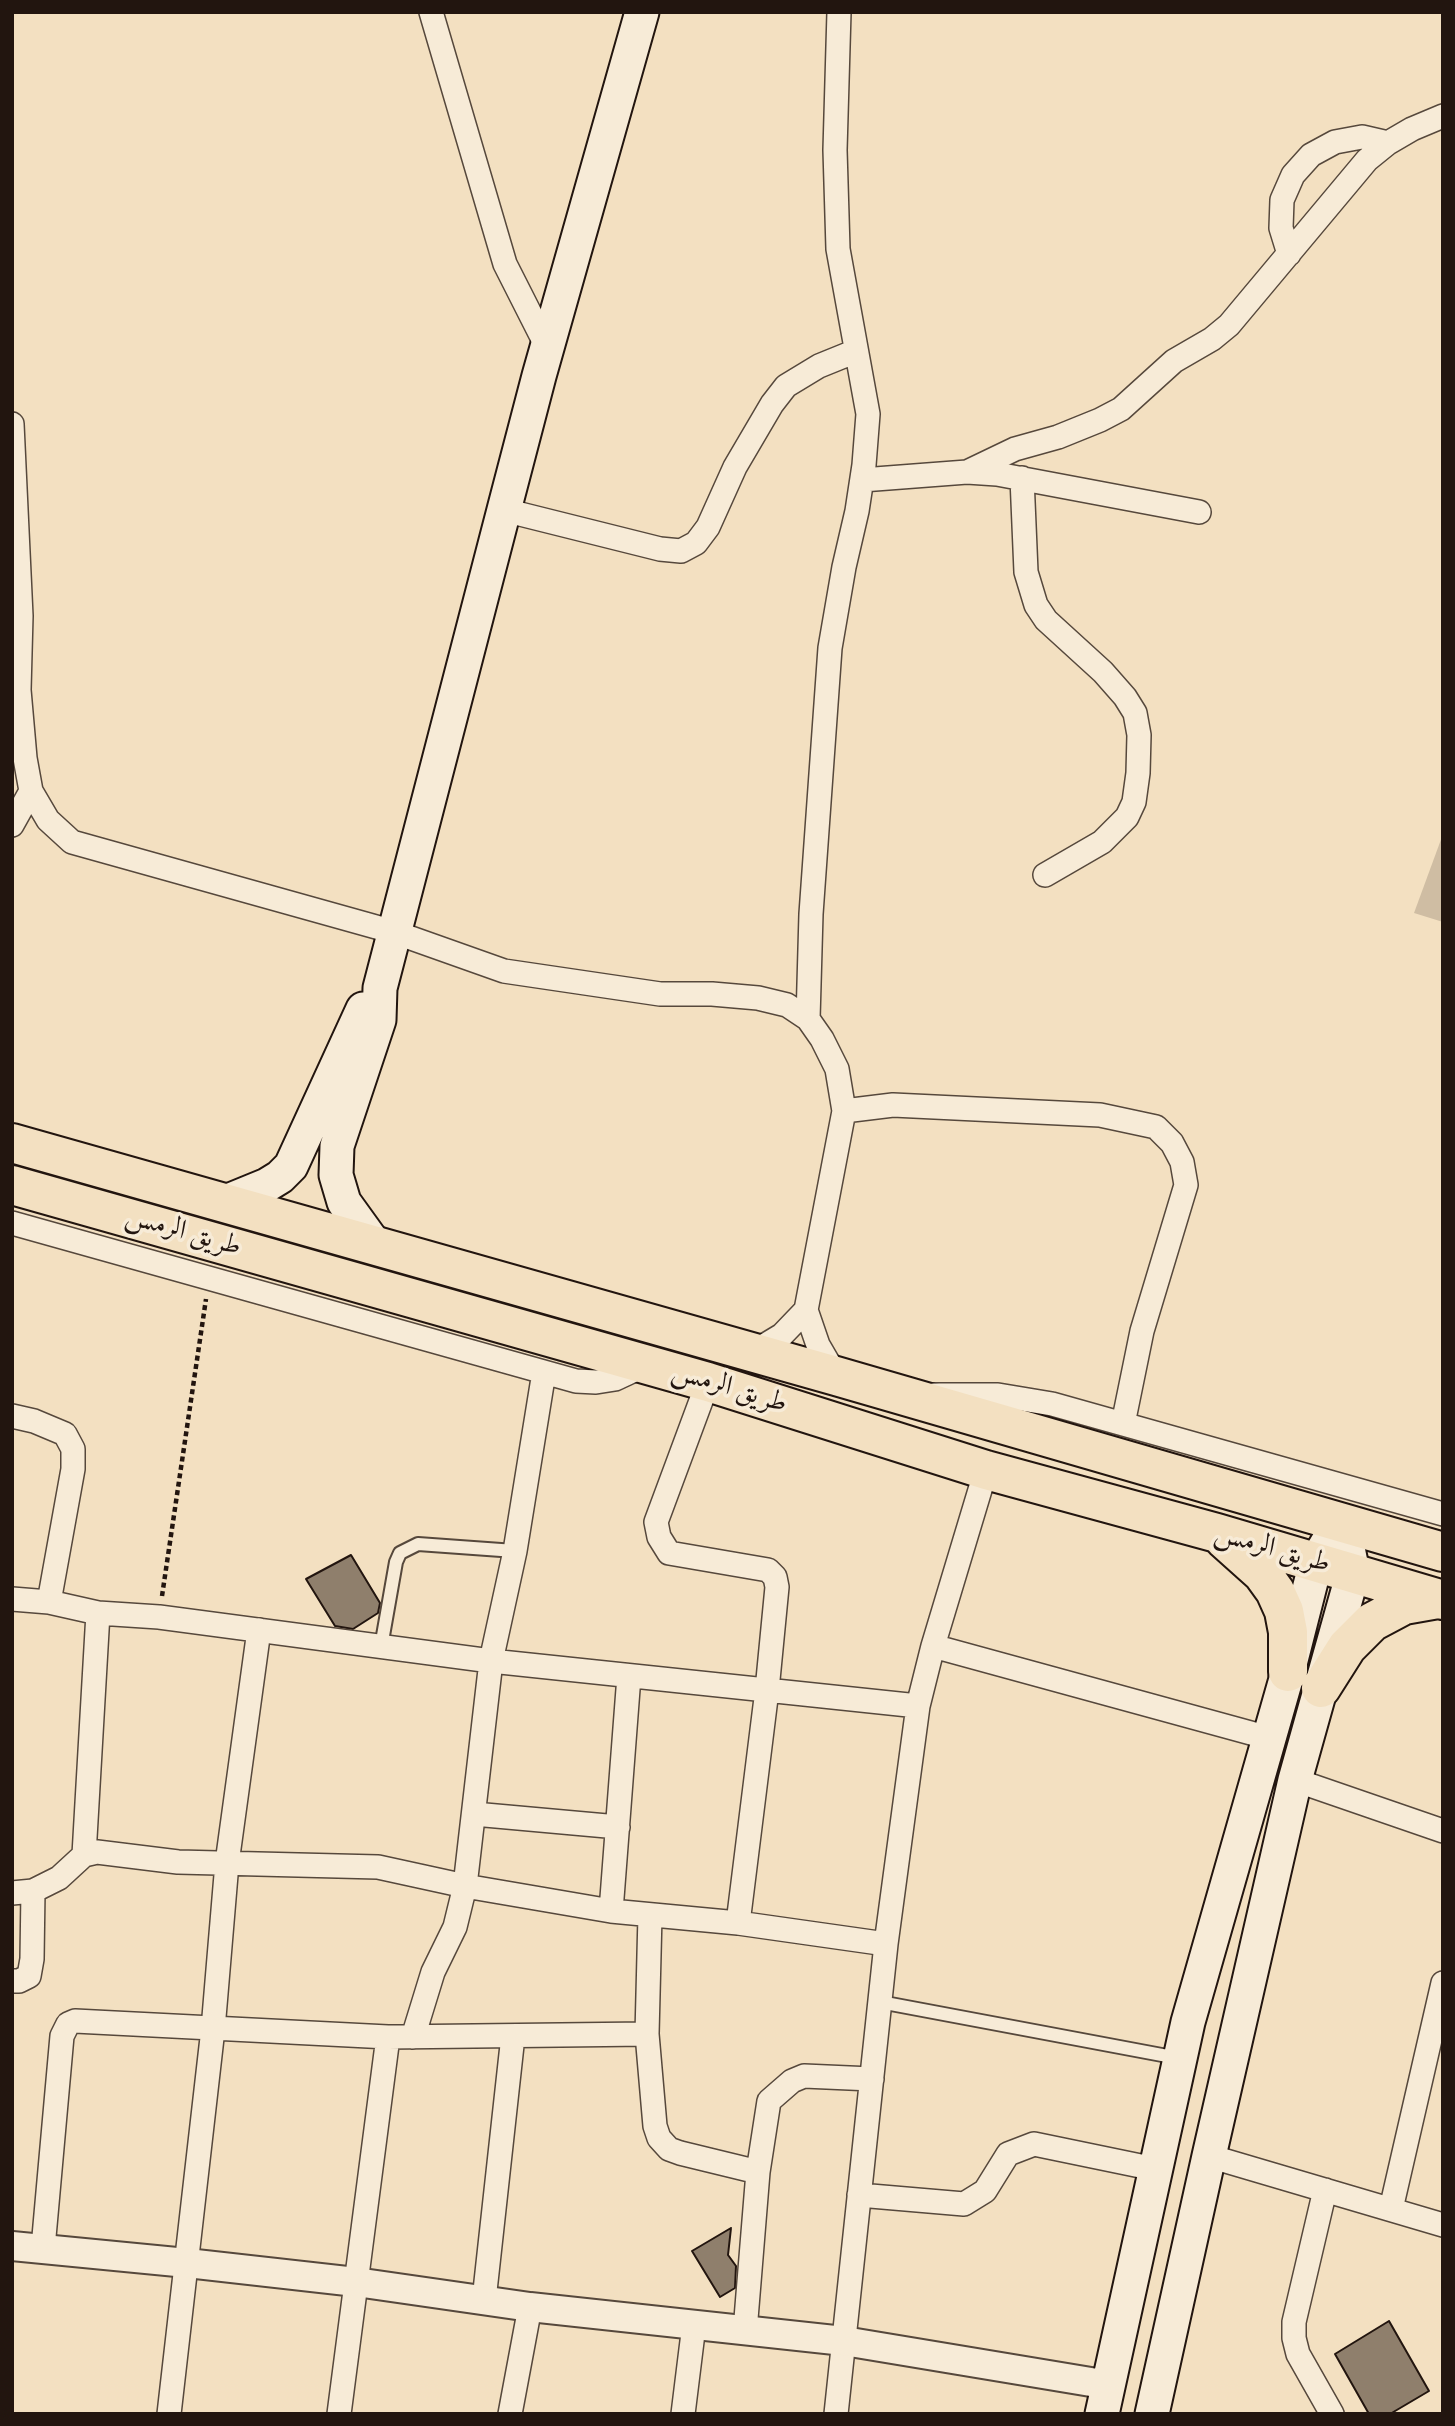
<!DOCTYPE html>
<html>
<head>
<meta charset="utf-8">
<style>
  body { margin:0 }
  #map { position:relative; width:1455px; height:2426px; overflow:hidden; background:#f3e0c1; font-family:"IM FELL English",serif }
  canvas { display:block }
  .frame { position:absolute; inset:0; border:14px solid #22150f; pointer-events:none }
</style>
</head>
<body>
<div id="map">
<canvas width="1455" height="2426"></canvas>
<div class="frame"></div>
</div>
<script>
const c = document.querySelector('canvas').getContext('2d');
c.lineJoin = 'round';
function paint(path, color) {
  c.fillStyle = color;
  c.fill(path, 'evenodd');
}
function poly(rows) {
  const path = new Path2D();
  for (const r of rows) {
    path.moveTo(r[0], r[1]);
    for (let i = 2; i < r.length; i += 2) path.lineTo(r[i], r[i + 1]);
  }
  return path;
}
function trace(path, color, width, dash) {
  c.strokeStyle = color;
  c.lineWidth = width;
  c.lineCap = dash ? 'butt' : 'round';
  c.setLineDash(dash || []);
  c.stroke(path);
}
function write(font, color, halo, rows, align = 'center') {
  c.font = font + ' "IM FELL English",Amiri,serif';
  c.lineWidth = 7;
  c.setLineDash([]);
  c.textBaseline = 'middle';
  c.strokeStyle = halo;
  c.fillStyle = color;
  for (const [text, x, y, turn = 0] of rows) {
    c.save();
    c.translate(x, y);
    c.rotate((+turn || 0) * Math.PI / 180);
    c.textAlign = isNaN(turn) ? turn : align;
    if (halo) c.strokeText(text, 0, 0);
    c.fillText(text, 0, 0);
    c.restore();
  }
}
paint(poly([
  [1443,834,1443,922,1414,913]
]), '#cfbda3');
const building = poly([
  [351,1555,380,1603,378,1613,353,1629,335,1626,306,1579,351,1555],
  [731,2228,728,2255,736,2266,735,2288,720,2297,692,2251,731,2228],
  [1389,2321,1429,2391,1390,2414,1369,2414,1335,2354,1389,2321]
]);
paint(building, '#8f7f6c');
trace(building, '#22150f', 2);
const service = poly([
  [381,1647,396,1562,400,1553,418,1544,515,1551],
  [880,2002,1178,2058]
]);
const minor = poly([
  [431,12,505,264,547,347],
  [1289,254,1281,228,1282,200,1293,175,1311,155,1335,142,1362,137,1388,143],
  [12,424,21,616,19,690,25,758,31,791,48,820,72,842,394,932,504,971,660,994,712,994,758,998,787,1005,808,1019,822,1039,837,1069,844,1111,806,1310,818,1345,836,1376],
  [967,472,1015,449,1058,437,1100,420,1121,409,1174,361,1212,339,1229,325,1367,160,1388,143,1412,129,1443,116],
  [1022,478,1026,572,1036,605,1046,620,1103,672,1125,697,1135,713,1139,735,1138,773,1134,802,1127,817,1102,842,1045,875],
  [862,480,967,472,997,474,1199,512],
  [504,510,660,549,681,551,696,543,708,527,735,467,772,404,786,386,819,366,856,351],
  [12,825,31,791],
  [808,1019,811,914,830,648,844,567,857,511,864,465,868,414,838,249,835,150,839,12],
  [844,1111,893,1105,1100,1115,1156,1127,1172,1143,1182,1162,1186,1185,1142,1331,1123,1424],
  [12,1223,576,1381,596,1382,615,1379,645,1365],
  [752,1353,782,1335,806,1310],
  [708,1382,656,1522,659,1537,669,1553,768,1570,775,1577,777,1587,767,1690,738,1923],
  [934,1395,998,1395,1052,1404,1443,1514],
  [12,1416,34,1421,65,1434,73,1449,73,1469,49,1602],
  [12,1599,49,1602,98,1613,159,1617,491,1661,918,1706],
  [933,1646,1269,1738],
  [1295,1780,1443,1831],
  [474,1814,618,1827],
  [84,1855,98,1613],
  [12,1893,33,1891,59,1878,84,1855,97,1852,178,1862,378,1867,465,1886,611,1911,738,1923,886,1944],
  [611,1911,629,1676],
  [650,1915,647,2034,655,2126,659,2138,669,2149,680,2153,758,2172],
  [12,1981,19,1981,29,1976,32,1959,33,1891],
  [413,2037,433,1972,455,1927,465,1886,491,1661,515,1551,544,1372],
  [1209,2156,1443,2225],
  [1325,2190,1294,2322,1294,2338,1298,2354,1332,2414],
  [859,2195,964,2204,985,2191,1008,2154,1034,2144,1155,2169],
  [1391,2209,1443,1983],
  [43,2248,62,2036,68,2024,75,2021,388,2037,647,2034],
  [484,2300,513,2036],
  [745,2331,758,2172,769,2101,792,2081,804,2076,872,2079],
  [169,2414,213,2029,227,1863,259,1630],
  [339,2414,388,2037],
  [510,2414,530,2307],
  [683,2414,694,2325],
  [836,2414,886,1944,918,1706,933,1646,986,1470]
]);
const tertiary = poly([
  [12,2246,187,2263,356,2282,530,2307,844,2341,1109,2385]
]);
const secondary = poly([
  [223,1203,267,1185,280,1177,291,1166,363,1009],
  [375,1245,344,1202,336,1175,337,1146,379,1020,380,988,504,510,539,376,642,12],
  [1102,2414,1188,2022,1288,1672,1316,1562,1329,1540],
  [1152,2414,1209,2156,1295,1780,1353,1573,1349,1553,1345,1543,1339,1532,1319,1515]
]);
const trunk = poly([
  [12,1143,836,1376,1443,1552],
  [12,1185,708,1382,986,1470,1217,1533,1443,1600],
  [1224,1539,1262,1573,1275,1591,1284,1611,1288,1632,1288,1672],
  [1321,1688,1347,1647,1372,1622,1404,1605,1438,1599]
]);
trace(service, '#56483c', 16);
trace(minor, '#56483c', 26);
trace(tertiary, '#56483c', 32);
trace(secondary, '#22150f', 37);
trace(trunk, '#22150f', 42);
trace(poly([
  [162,1596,206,1299]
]), '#22150f', 4.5, [5, 3.5]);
trace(service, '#f7ebd7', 12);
trace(minor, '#f7ebd7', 23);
trace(tertiary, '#f7ebd7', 28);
trace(secondary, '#f7ebd7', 33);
trace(trunk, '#f3e0c1', 38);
write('28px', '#22150f', '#f7ebd7', [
  ["طريق الرمس",183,1233,16],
  ["طريق الرمس",729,1389,17],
  ["طريق الرمس",1272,1550,16]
]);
</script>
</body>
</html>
